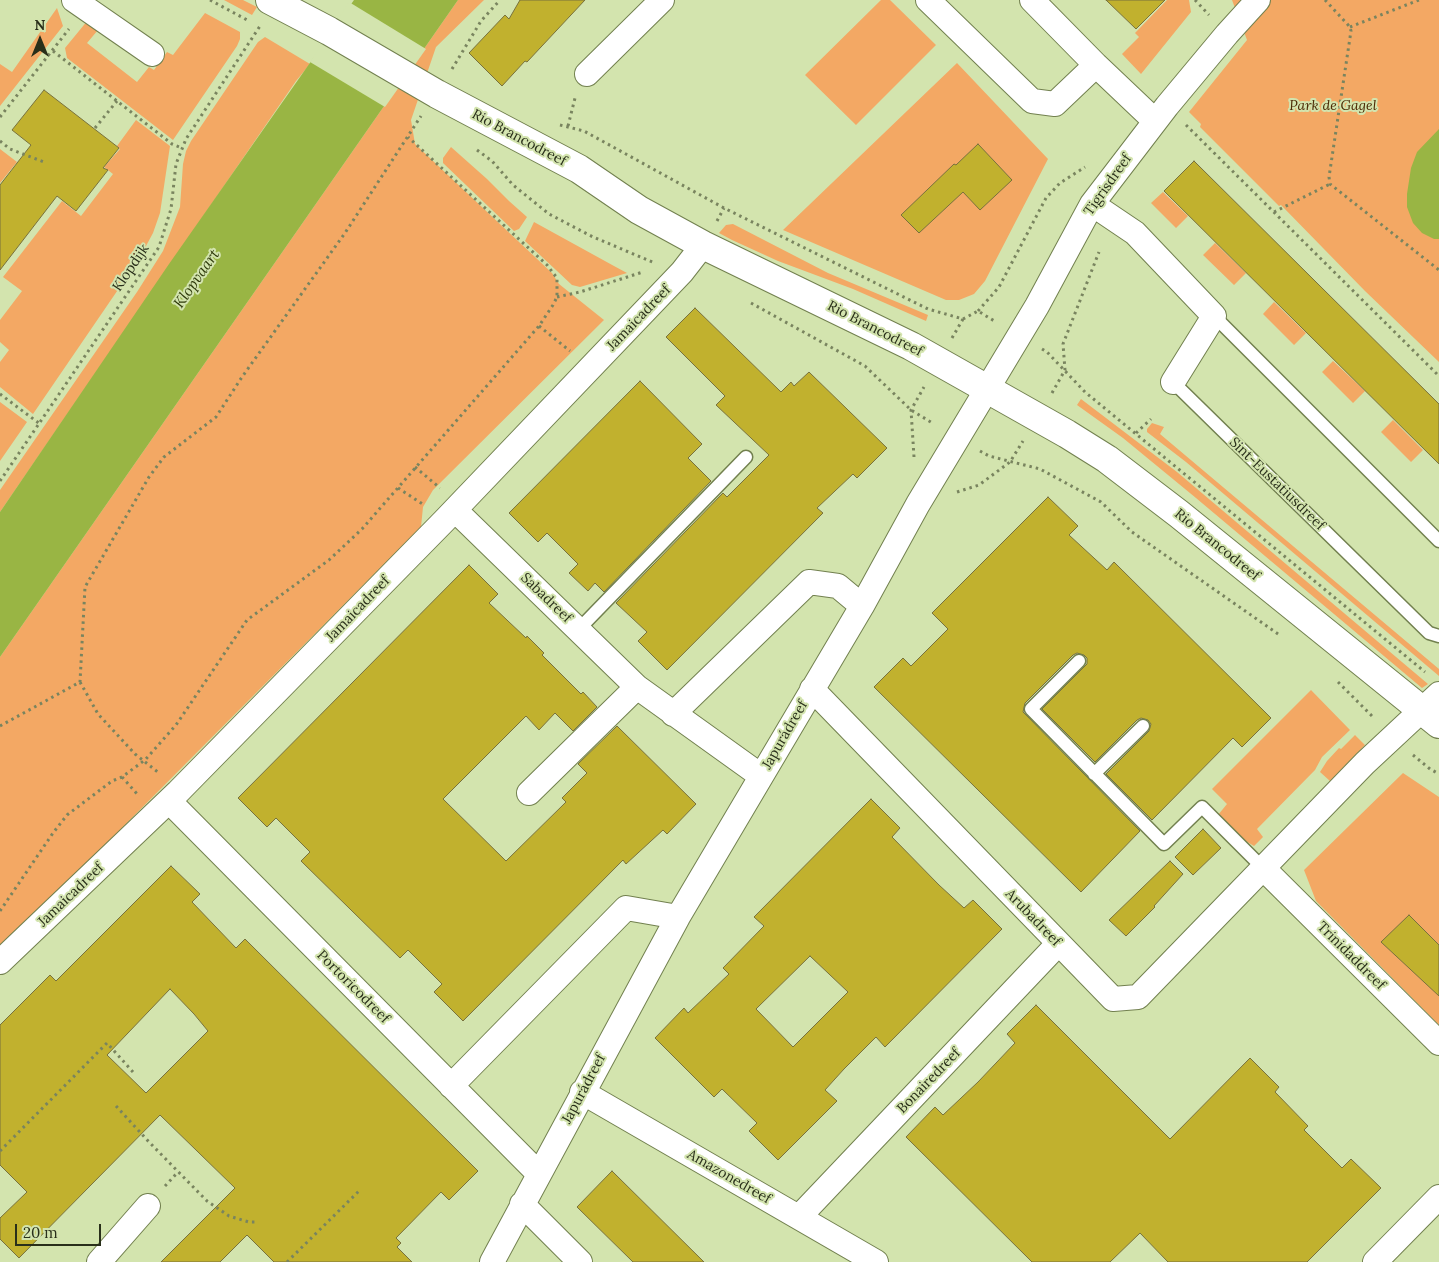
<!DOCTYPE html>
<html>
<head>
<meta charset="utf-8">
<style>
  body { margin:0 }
  #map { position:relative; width:1439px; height:1262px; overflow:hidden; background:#d3e4ae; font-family:Lora,serif }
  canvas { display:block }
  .north { position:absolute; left:15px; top:15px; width:50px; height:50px; -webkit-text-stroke:4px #d3e4ae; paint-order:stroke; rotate:0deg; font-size:14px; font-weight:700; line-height:20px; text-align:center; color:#292f1a }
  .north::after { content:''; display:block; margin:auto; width:18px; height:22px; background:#292f1a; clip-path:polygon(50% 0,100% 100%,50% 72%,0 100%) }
  .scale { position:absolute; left:15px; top:1224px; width:86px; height:22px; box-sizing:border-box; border:2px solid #292f1a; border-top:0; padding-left:6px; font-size:15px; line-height:18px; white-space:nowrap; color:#292f1a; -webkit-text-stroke:4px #d3e4ae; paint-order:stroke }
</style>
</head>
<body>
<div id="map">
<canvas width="1439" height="1262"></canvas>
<div class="north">N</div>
<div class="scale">20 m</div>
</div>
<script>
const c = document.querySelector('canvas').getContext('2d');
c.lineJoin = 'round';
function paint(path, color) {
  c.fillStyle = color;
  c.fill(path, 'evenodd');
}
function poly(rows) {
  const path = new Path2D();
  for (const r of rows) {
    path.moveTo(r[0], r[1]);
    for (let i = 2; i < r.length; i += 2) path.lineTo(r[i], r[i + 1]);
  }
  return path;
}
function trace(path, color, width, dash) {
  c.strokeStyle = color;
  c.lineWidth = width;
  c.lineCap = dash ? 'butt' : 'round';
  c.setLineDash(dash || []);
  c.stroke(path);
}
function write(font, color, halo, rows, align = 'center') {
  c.font = font + ' Lora,serif';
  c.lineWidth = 4;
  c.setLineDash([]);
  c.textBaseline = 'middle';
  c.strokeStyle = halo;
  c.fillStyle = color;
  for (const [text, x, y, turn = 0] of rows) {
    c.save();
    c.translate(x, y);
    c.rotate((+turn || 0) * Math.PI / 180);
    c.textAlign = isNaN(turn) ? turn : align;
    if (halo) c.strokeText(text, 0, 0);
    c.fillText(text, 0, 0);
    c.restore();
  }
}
paint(poly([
  [224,0,243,0,257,7,252,15],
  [458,0,484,0,436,47,411,120,415,144,552,273,559,284,604,320,433,490,423,507,421,527,85,865,0,947,0,657],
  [881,0,890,0,936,45,856,125,805,75],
  [1167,0,1189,0,1191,12,1141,74,1122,54,1139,37,1135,33],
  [1232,0,1439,0,1439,362,1365,291,1281,205,1279,206,1200,127,1201,124,1189,112,1247,40],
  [57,8,63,26,0,106,0,64,12,72],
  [205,13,240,32,240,39,237,46,173,140,67,58,65,48,88,20,98,30,87,43,137,82,149,67,154,70,167,52,173,55],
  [265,37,310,64,296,81,0,512,0,490,137,292,163,251,180,207,183,164,186,151,191,141,258,42],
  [957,63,1048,159,985,281,974,294,959,300,946,300,783,230],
  [136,120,170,146,160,213,153,233,139,259,33,414,0,387,0,362,9,350,0,342,0,320,22,291,3,277,62,201,81,216,113,174,104,167,120,149,117,146],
  [451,147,487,179,509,201,527,217,519,229,514,231,443,163,443,158],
  [0,149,17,162,0,183],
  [1163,192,1188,216,1176,228,1151,203],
  [534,222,614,266,627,273,580,287,572,285,525,241],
  [733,224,828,273,928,315,926,321,853,289,778,261,732,240,719,233,726,225],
  [1215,243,1246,273,1234,285,1203,255],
  [1274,302,1306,333,1294,345,1263,314],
  [1333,361,1365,391,1353,403,1322,372],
  [1081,399,1177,472,1428,684,1422,688,1196,498,1123,438,1077,405],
  [0,402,27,422,0,461],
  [1393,420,1423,450,1411,462,1381,432],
  [1152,423,1164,427,1160,434,1439,669,1439,676,1186,462,1147,432,1147,429],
  [1311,690,1350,730,1322,757,1315,770,1257,829,1263,837,1254,846,1244,840,1218,815,1227,804,1212,789],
  [1355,735,1365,745,1330,781,1320,772,1327,761,1339,748,1341,749],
  [1403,773,1439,797,1439,1025,1316,901,1304,870]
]), '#f3a864');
paint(poly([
  [354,0,458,0,0,657,0,512,169,264],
  [1439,129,1439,239,1434,239,1422,233,1413,223,1407,207,1407,194,1411,168,1417,152]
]), '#99b544');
paint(poly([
  [349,2,426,49,385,107,310,62]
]), '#d3e4ae');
const building = poly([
  [520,0,585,0,527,62,525,61,502,86,469,53,505,15,509,19,520,0],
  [1106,0,1165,0,1136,29,1106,0],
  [44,90,119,148,103,168,108,170,76,211,57,196,0,270,0,185,31,145,12,130,44,90],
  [978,144,1012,180,980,210,963,192,919,233,901,215,954,164,956,165,978,144],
  [1194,161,1439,404,1439,464,1164,191,1194,161],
  [695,308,781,392,791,382,794,386,809,372,887,448,857,478,853,474,817,508,823,513,667,670,638,641,647,632,616,603,723,493,727,497,769,455,716,405,725,396,666,337,695,308],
  [640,381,702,444,688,458,711,481,604,592,595,583,588,591,569,573,578,564,547,533,538,542,509,513,640,381],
  [1048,497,1078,526,1069,535,1107,570,1114,562,1271,718,1242,747,1233,738,1152,820,1106,774,1149,731,1151,724,1148,720,1141,718,1137,720,1095,762,1042,709,1087,664,1087,658,1084,655,1077,653,1073,655,1025,703,1023,712,1140,831,1081,892,874,687,903,658,911,666,948,629,932,613,1048,497],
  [469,565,498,594,489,603,526,638,527,636,544,653,542,655,581,694,583,692,597,707,573,731,555,713,539,730,526,716,443,799,506,861,566,802,562,798,587,773,578,764,617,726,696,804,667,834,663,830,626,864,623,860,463,1021,434,992,442,984,408,950,400,958,301,861,310,852,276,818,267,827,238,798,469,565],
  [871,799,900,828,892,837,939,885,964,908,973,900,1002,929,885,1047,876,1037,844,1069,825,1090,837,1101,778,1160,749,1131,757,1123,722,1089,714,1097,655,1038,684,1008,688,1013,729,974,723,968,764,926,754,917,871,799],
  [810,956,848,992,793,1047,756,1009,810,956],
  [1203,829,1221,848,1193,875,1175,857,1203,829],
  [1170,861,1183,874,1154,906,1155,907,1126,936,1109,920,1170,861],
  [171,866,200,894,192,902,236,948,245,939,478,1171,449,1200,441,1192,396,1238,401,1243,397,1247,412,1262,274,1262,247,1235,220,1262,161,1262,235,1188,160,1115,19,1258,0,1239,0,1218,27,1192,0,1165,0,1025,50,975,56,981,171,866],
  [170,989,194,1014,208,1031,146,1093,107,1055,170,989],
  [1409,915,1439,945,1439,996,1381,942,1409,915],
  [1036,1005,1170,1139,1250,1058,1279,1087,1275,1092,1308,1126,1304,1130,1342,1168,1351,1159,1381,1188,1307,1262,1168,1262,1140,1233,1110,1262,1032,1262,906,1137,935,1107,943,1115,978,1082,1015,1043,1007,1034,1036,1005],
  [612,1171,704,1262,633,1262,577,1207,612,1171]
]);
paint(building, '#c1b12e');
trace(building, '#78713d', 1);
const lane = poly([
  [1214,316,1439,541],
  [1173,382,1429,633,1439,636],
  [579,629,746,457],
  [1079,661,1031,709,1164,844,1202,807,1263,868],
  [1094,774,1143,726]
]);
const street = poly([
  [74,0,152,54],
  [928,0,1032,101,1055,104,1096,65],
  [1032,0,1096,65,1155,121],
  [587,74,662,0],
  [1092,204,1135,233,1214,316,1173,382],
  [455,510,637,687,761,776],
  [812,689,1113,999,1138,997,1365,763,1439,694],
  [673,714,809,582,838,586,862,606],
  [529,793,637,687],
  [169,801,538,1173],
  [1263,868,1439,1043],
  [0,962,178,792,444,521,682,272,703,245],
  [451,1086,626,908,678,917],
  [582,1092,876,1262],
  [522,1204,580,1262],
  [799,1217,1058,944],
  [99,1262,148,1206],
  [492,1262,678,917,862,606,918,504,1037,306,1092,204,1167,106,1227,34,1258,0],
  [1375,1262,1439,1197]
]);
const secondary = poly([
  [270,0,329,31,437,94,579,169,639,210,703,245,911,346,1067,434,1107,459,1179,514,1439,724]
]);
trace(lane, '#72804f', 15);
trace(street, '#72804f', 26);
trace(secondary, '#72804f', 30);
trace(poly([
  [210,0,249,21],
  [1195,0,1209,15],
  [1325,0,1350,27,1351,31,1329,177,1330,184,1439,270],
  [1350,27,1419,0],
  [53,51,172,144,182,148],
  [452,69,481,21,500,0],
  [0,117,69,29],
  [560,125,584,131,724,208,928,309,963,319,978,311,996,322],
  [1186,125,1439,376],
  [568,126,575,98],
  [95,128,117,101],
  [0,141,10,149,44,162],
  [477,150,492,161,513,185,549,214,593,237,655,263],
  [1274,212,1330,184],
  [717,221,724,208],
  [557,297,580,292,643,272],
  [751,303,865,366,911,410,934,424],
  [978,311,999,287,1046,198,1060,183,1085,167],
  [539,326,570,351],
  [952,338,963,319],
  [1042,349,1047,352,1085,392,1425,672],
  [1052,393,1065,370,1063,344,1099,252],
  [0,394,40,424],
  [1136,433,1151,419],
  [980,451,989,456,1040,469,1101,502,1132,532,1281,636],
  [914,457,911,410,924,387],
  [415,467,440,488],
  [0,481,159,247,171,209,176,164,186,139,260,26],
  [398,488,424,505],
  [957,492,979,485,1010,462,1023,441],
  [80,682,98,714,135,754,159,773],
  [1338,682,1374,718],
  [0,726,80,682,85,587,149,477,164,457,216,417,242,377,345,233,421,116],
  [1413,755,1430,769,1439,774],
  [122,777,138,795],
  [0,911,53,833,67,815,112,781,122,777,145,760,176,725,247,620,329,560,362,529,539,326,553,305,557,297,557,278,547,265,408,137],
  [116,1106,149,1142,207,1201,229,1216,249,1222,255,1222],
  [0,1151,107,1043,133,1072],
  [165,1186,178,1172],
  [287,1262,360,1190]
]), '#79845f', 3, [2.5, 4]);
trace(lane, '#fff', 12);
trace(street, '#fff', 24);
trace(secondary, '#fff', 28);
write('italic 14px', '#4c2a05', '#d3e4ae', [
  ["Park de Gagel",1333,106]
]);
write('14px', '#292f1a', '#d3e4ae', [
  ["Rio Brancodreef",519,138,28],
  ["Tigrisdreef",1108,185,-55],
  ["Klopdijk",131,268,-56],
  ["Jamaicadreef",639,318,-46],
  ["Rio Brancodreef",875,329,27],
  ["Sint-Eustatiusdreef",1277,484,44],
  ["Rio Brancodreef",1217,545,39],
  ["Sabadreef",546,598,44],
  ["Jamaicadreef",358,609,-46],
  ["Japurádreef",785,735,-60],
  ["Jamaicadreef",71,895,-44],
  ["Arubadreef",1033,918,46],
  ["Trinidaddreef",1351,956,45],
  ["Portoricodreef",353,987,45],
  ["Bonairedreef",929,1081,-46],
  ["Japurádreef",584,1089,-62],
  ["Amazonedreef",729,1177,30]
]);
write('italic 15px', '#2f3a0b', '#d3e4ae', [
  ["Klopvaart",197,279,-55]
]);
</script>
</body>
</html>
